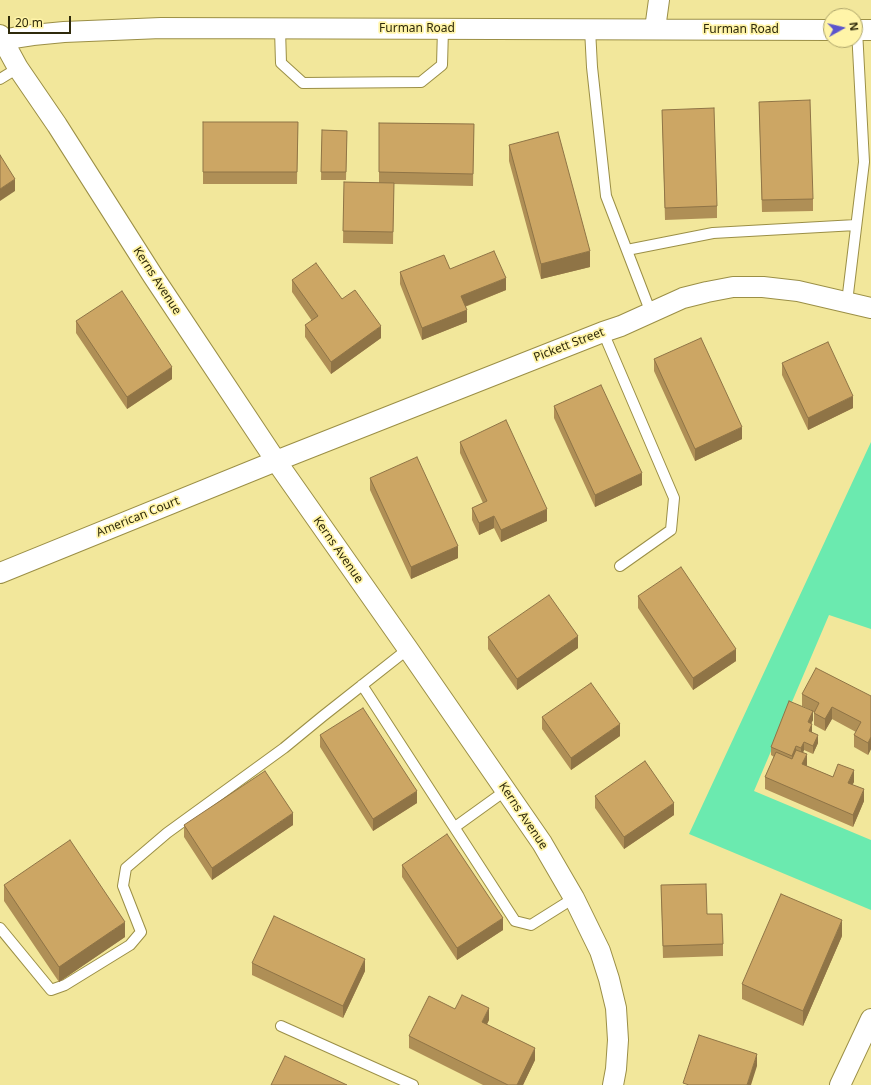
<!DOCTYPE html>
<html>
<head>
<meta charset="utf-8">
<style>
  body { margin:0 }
  #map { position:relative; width:871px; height:1085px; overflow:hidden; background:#f2e79b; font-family:"Noto Sans",sans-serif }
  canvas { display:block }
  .north { position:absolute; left:823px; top:8px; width:40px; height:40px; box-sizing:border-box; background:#fff4a8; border:1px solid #aca369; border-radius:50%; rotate:82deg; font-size:11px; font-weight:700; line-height:16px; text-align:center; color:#2f2a0b }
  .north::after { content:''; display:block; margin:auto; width:14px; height:18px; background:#5c55cd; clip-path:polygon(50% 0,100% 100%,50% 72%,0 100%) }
  .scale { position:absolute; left:8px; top:16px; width:63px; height:18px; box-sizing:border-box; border:2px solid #2f2a0b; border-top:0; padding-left:5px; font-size:12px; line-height:14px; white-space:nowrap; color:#2f2a0b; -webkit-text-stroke:3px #fff4a8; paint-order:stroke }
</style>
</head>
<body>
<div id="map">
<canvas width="871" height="1085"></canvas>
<div class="north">N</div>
<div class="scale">20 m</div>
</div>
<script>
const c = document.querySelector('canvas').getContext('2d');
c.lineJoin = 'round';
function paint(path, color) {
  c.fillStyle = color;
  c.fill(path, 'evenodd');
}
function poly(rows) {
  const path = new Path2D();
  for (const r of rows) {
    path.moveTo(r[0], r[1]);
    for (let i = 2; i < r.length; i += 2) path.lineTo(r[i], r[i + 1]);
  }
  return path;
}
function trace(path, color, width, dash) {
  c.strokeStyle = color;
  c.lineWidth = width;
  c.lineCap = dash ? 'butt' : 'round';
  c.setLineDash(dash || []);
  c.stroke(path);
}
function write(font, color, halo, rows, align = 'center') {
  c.font = font + ' "Noto Sans",sans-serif';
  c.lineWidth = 3.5;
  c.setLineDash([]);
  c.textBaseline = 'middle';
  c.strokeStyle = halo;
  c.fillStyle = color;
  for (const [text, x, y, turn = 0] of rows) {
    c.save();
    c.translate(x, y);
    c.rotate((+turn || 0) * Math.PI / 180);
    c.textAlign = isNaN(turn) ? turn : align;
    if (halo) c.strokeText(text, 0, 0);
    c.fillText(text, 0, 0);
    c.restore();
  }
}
paint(poly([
  [871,442,871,629,829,615,754,791,871,840,871,910,689,834]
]), '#6beaaf');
const lane = poly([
  [280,29,281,63,303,83,421,82,442,65,443,29],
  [590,29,592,67,606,196,651,313],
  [0,79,18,68],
  [627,250,713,233,856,225],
  [847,302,864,162,857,30],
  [603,332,674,498,671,530,620,566],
  [362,685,515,921,531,925,574,898],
  [455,827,505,791],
  [0,928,51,990,65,985,130,945,141,932,123,886,126,868,167,833,284,748,323,716,408,649],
  [281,1026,413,1085]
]);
const street = poly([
  [655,29,659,0],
  [855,30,871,30],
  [0,35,18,68,57,125,153,276,276,461,408,649,542,843,574,898,600,951,609,979,616,1008,618,1040,616,1069,613,1085],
  [0,40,33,35,64,32,161,28,831,30],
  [0,573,276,461,603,332,621,326,683,298,707,292,733,287,763,287,798,291,871,308],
  [840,1085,871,1019]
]);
trace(lane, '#9b8f46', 12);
trace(street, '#9b8f46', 22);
trace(lane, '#fff', 10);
trace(street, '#fff', 20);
paint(poly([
  [759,102,813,199,813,211,762,212],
  [662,110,717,206,717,218,665,220],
  [203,122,298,122,297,184,203,184],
  [379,123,474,124,473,186,394,184,393,244,343,243,344,182,379,183],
  [322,130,347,131,346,180,321,180],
  [509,145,590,267,541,279,509,161],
  [450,269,506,290,465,307,467,322,422,340,400,284,400,272],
  [292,280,342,299,381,338,331,374,305,337,305,325,312,321,292,292],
  [76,321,172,379,127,409,76,333],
  [654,359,742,439,695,461,654,371],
  [782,363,853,408,808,430,782,375],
  [554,406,642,485,595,507,554,418],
  [460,442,547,521,501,542,494,528,479,535,472,520,472,508,483,503,460,453],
  [370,478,458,558,411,579,370,490],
  [638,596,736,661,693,690,638,608],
  [488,637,578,648,517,690,488,649],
  [802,694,871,696,871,749,868,755,854,747,854,735,856,732,832,719,825,731,814,725,814,712,813,712,813,720,811,723,812,732,818,743,813,754,804,750,803,753,807,766,833,777,854,782,852,784,864,801,853,827,765,789,765,777,774,757,771,755,771,747,811,710,802,706],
  [542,717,620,736,571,770,542,729],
  [320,735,417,803,373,831,320,747],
  [595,796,674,815,624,849,595,808],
  [184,825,293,825,212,880,184,837],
  [402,865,503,930,457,960,402,877],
  [4,885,125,937,59,982,4,901],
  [661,885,707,914,723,944,723,956,663,958],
  [842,936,803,1026,742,999,742,984],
  [252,963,365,971,343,1018,252,975],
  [489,1020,487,1024,535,1060,523,1085,483,1085,409,1048,409,1036]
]), '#af8f56');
paint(poly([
  [15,179,15,191,0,201,0,189],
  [590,251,590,267,541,279,541,264],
  [506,278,506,290,461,308,461,296],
  [467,310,467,322,422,340,422,328],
  [381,326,381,338,331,374,331,362],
  [172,367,172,379,127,409,127,397],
  [853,396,853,408,808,430,808,418],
  [742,427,742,439,695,461,695,449],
  [642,473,642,485,595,507,595,495],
  [547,509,547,521,501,542,501,530],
  [494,516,494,528,479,535,479,523],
  [458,546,458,558,411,579,411,567],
  [578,636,578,648,517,690,517,679],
  [736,649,736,661,693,690,693,678],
  [832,707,832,719,825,731,825,719],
  [813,711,813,720,808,730,808,722],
  [620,724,620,736,571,770,571,758],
  [812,724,812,732,809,739,809,731],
  [818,735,818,743,813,754,813,746],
  [871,737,871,749,868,755,868,743],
  [804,742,804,750,801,756,801,748],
  [796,746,796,754,792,765,792,756],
  [807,754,807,766,802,764],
  [854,770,854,782,848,794,848,783],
  [864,789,864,801,853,827,853,815],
  [417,791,417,803,373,831,373,819],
  [674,803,674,815,624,849,624,837],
  [293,813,293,825,212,880,212,868],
  [503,918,503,930,457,960,457,948],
  [842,920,842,936,803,1026,803,1011],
  [125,922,125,937,59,982,59,967],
  [365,959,365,971,343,1018,343,1006],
  [489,1008,489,1020,482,1034,482,1022],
  [535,1048,535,1060,523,1085,517,1085],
  [757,1054,757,1066,751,1085,747,1085]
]), '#8f7446');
const building = poly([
  [810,100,813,199,762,200,759,102,810,100],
  [714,108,717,206,665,208,662,110,714,108],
  [203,122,298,122,297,172,203,172,203,122],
  [379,123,474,124,473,174,379,172,379,123],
  [322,130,347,131,346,172,321,172,322,130],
  [558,132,590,251,541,264,509,145,558,132],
  [0,155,15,179,0,189,0,155],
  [344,182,394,183,393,232,343,231,344,182],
  [494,251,506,278,461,296,467,310,422,328,400,272,444,255,450,269,494,251],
  [316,263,342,299,355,290,381,326,331,362,305,325,318,316,292,280,316,263],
  [122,291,172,367,127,397,76,321,122,291],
  [701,338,742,427,695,449,654,359,701,338],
  [828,342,853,396,808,418,782,363,828,342],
  [601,385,642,473,595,495,554,406,601,385],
  [506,420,547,509,501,530,494,516,479,523,472,508,487,501,460,442,506,420],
  [417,457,458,546,411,567,370,478,417,457],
  [681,567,736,649,693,678,638,596,681,567],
  [549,595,578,636,517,679,488,637,549,595],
  [816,668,871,696,871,737,868,743,854,735,861,722,832,707,825,719,814,713,819,703,802,694,816,668],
  [591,683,620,724,571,758,542,717,591,683],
  [789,701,813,711,808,722,812,724,809,731,818,735,813,746,804,742,801,748,796,746,792,756,771,747,789,701],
  [363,708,417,791,373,819,320,735,363,708],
  [796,750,807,754,802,764,833,777,838,764,854,770,848,783,864,789,853,815,765,777,776,752,792,759,796,750],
  [645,761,674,803,624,837,595,796,645,761],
  [265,771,293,813,212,868,184,825,265,771],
  [447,834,503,918,457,948,402,865,447,834],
  [70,840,125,922,59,967,4,885,70,840],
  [706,884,707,914,722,914,723,944,663,946,661,885,706,884],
  [781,894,842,920,803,1011,742,984,781,894],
  [274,916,365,959,343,1006,252,963,274,916],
  [462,995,489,1008,482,1022,535,1048,517,1085,508,1085,409,1036,429,996,455,1009,462,995],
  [699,1035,757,1054,747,1085,689,1085,683,1083,699,1035],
  [285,1056,347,1085,271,1085,285,1056]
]);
paint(building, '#cca664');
trace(building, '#8f7446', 1);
write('12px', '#2f2a0b', '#fff4a8', [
  ["Furman Road",417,29],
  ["Furman Road",741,30],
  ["Kerns Avenue",157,281,57],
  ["Pickett Street",569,345,-21],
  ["American Court",138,517,-22],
  ["Kerns Avenue",338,550,55],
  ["Kerns Avenue",523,816,56]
]);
</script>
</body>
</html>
